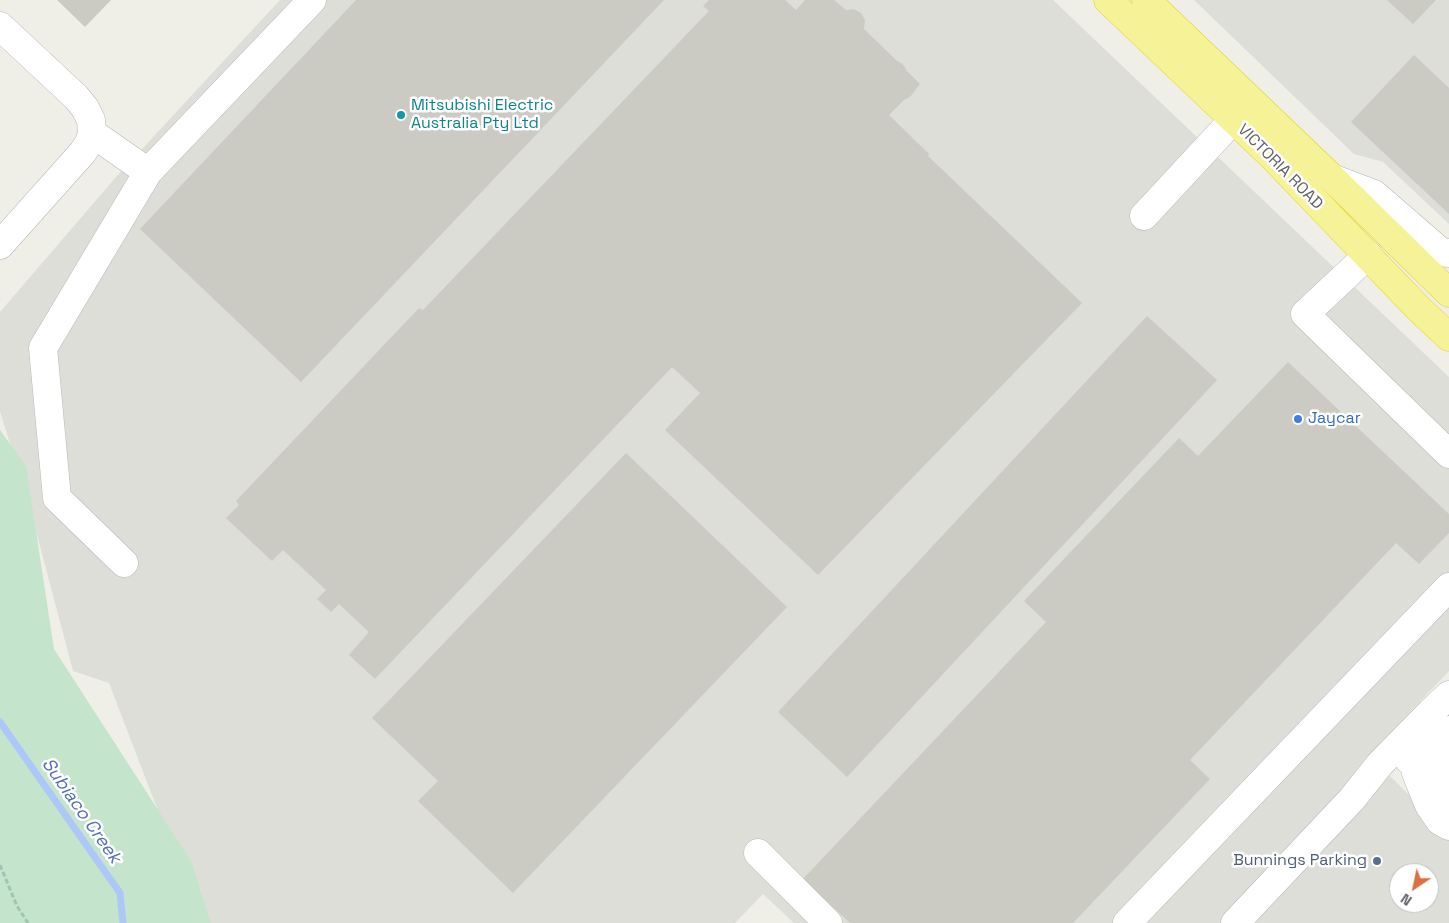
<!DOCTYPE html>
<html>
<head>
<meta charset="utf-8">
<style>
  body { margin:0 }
  #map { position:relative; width:1449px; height:923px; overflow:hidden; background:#efefe7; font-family:"Space Grotesk",sans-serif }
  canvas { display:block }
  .north { position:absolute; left:1389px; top:863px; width:50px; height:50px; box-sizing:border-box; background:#fff; border:1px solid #bfbfc2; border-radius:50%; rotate:214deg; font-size:14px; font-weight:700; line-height:20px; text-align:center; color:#5e6066 }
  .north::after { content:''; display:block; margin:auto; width:18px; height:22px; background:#dc6f40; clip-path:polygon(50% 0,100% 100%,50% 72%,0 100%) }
</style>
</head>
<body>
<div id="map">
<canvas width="1449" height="923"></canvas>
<div class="north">N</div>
</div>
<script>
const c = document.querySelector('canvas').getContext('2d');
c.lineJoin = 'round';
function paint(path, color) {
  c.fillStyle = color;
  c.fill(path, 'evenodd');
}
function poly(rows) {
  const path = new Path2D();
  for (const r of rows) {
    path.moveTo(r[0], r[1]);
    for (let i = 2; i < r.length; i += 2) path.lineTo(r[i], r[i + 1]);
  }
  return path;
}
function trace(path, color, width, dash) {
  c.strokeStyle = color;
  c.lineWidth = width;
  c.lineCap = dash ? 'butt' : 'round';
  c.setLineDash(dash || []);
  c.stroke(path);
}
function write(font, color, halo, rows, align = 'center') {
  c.font = font + ' "Space Grotesk",sans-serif';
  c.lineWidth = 5;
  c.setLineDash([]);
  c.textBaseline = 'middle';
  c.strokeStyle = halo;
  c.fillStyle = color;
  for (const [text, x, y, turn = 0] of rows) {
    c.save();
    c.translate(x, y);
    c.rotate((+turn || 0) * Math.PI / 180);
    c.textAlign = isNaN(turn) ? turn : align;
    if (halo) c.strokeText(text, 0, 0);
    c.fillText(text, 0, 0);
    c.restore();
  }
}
paint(poly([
  [280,0,1053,0,1449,377,1449,671,1369,755,1449,835,1449,923,794,923,763,894,735,923,201,923,109,683,73,671,32,516,0,411,0,312,116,177],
  [1399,873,1429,873,1429,903,1399,903],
  [1194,0,1449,0,1449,224,1383,162,1354,154]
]), '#deded9');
paint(poly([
  [0,430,26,466,54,649,191,861,211,923,0,923]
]), '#c5e4cc');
trace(poly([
  [0,722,120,893,123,923]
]), '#adc7f8', 7);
paint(poly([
  [57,0,111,0,85,27],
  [356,0,664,0,301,382,140,229],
  [709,0,785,0,796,10,805,0,834,0,846,10,853,9,861,13,865,20,864,29,896,60,902,64,905,67,906,70,920,84,910,97,904,100,889,115,929,154,928,156,1082,303,818,575,665,430,700,393,672,367,375,679,349,655,369,632,339,604,331,612,317,599,326,590,283,550,272,561,226,518,239,505,236,501,419,308,423,310,709,11,703,6],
  [1387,0,1436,0,1413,24],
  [1414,55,1449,88,1449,214,1351,122],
  [1147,316,1217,380,847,777,778,712],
  [1288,362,1449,514,1449,533,1419,564,1396,543,1190,760,1210,779,1073,923,850,923,803,879,1046,622,1024,601,1179,438,1198,456],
  [626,453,787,607,513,893,418,801,438,781,372,718]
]), '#cbcac3');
const minor = poly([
  [0,26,76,97,85,108,91,120,92,133,89,143,83,152,0,245],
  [92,133,148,172,312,0],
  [1332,178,1374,194,1441,252,1449,253],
  [1144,216,1233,120],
  [1368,255,1305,314,1449,454],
  [124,563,57,498,43,348,148,172],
  [1427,720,1419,735,1415,753,1416,773,1429,805,1440,821,1449,826],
  [1449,742,1442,758,1440,782,1444,795,1449,801],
  [1409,760,1449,730],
  [758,853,828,923],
  [1127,923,1449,587],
  [1235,923,1352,799,1379,765,1431,712,1449,695]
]);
const highway = poly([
  [1108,0,1272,156,1419,309,1449,337],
  [1146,0,1332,178,1449,293]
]);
trace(minor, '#b7b7bc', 29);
trace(highway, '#e4d112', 29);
trace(poly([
  [0,865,17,906,28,923]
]), '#9fc5b3', 3, [5, 2.5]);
trace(minor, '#fff', 28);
trace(highway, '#f5f298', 28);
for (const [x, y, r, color] of [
  [401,115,5,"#0f9aa8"],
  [1298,419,5,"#3f7fe0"],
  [1377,861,5,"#5c6f8a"]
]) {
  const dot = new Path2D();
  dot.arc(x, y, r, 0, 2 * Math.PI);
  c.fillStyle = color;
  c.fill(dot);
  trace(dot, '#fff', 2);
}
write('16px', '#0d838f', '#fff', [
  ["Mitsubishi Electric",411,106],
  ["Australia Pty Ltd",411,124]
], 'left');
write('16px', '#5e6066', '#fff', [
  ["VICTORIA ROAD",1280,167,45]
]);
write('16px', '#366cbe', '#fff', [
  ["Jaycar",1308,419]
], 'left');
write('16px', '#4e5e75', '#fff', [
  ["Bunnings Parking",1367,861]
], 'right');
write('italic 18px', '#516dbb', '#fff', [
  ["Subiaco Creek",81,811,55]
]);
</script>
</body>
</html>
